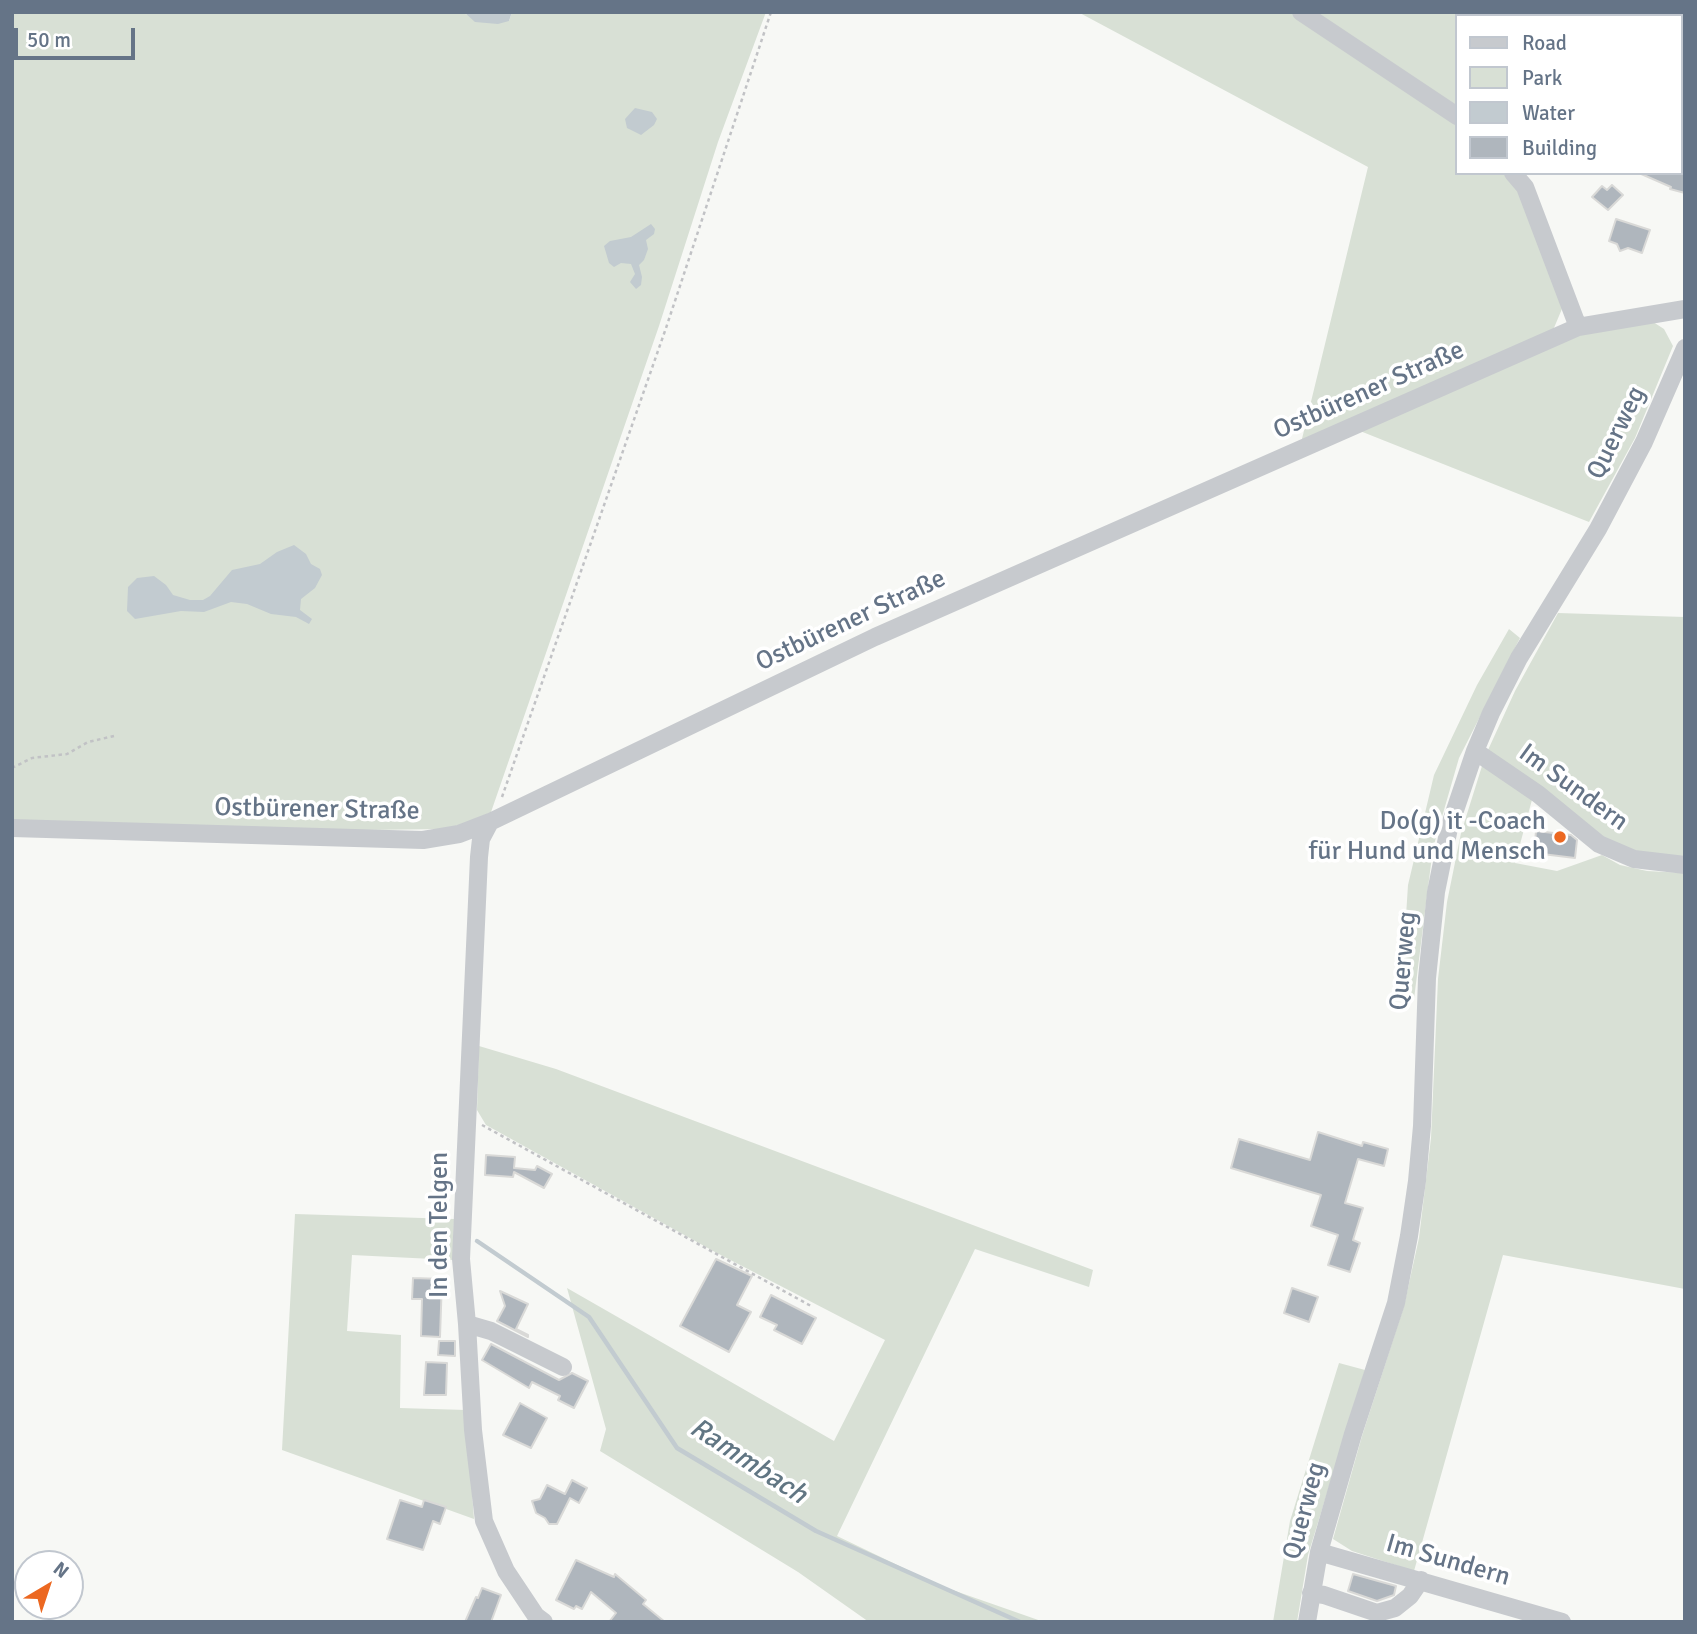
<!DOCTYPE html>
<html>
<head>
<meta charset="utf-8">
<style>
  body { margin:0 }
  #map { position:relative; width:1697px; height:1634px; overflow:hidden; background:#f7f8f5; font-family:Signika,sans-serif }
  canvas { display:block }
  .frame { position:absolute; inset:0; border:14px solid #657487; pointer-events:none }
  .legend { position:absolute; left:1455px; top:14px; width:228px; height:161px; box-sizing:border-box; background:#fff; border:2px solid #c1c7cf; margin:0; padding:9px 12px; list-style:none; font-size:21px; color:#657487 }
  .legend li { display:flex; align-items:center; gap:14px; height:35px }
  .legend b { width:35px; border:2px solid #c1c7cf }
  .north { position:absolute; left:14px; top:1550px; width:70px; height:70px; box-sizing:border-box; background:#fff; border:2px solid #c1c7cf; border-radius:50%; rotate:39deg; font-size:19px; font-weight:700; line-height:28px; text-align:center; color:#657487 }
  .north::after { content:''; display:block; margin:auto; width:24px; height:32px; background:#ec6821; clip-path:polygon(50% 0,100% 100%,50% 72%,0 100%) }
  .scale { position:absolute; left:14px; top:28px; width:121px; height:32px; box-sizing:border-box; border:4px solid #657487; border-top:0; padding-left:9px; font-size:21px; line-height:24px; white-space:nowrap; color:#657487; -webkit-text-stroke:5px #fff; paint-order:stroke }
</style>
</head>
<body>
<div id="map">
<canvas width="1697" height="1634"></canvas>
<div class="frame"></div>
<ul class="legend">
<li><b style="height:9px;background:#c7cace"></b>Road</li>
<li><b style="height:19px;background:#d8e0d5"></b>Park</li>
<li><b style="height:19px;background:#c2cbd0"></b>Water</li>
<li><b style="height:19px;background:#afb6bd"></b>Building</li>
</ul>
<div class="north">N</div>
<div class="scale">50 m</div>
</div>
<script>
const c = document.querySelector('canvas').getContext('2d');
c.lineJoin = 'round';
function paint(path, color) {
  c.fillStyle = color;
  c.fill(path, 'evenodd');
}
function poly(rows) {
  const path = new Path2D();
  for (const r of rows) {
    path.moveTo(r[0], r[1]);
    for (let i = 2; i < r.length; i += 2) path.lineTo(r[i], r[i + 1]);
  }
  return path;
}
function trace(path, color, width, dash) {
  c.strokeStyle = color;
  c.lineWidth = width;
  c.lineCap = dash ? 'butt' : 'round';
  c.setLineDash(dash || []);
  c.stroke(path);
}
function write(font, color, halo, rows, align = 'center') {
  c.font = font + ' Signika,sans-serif';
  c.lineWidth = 7;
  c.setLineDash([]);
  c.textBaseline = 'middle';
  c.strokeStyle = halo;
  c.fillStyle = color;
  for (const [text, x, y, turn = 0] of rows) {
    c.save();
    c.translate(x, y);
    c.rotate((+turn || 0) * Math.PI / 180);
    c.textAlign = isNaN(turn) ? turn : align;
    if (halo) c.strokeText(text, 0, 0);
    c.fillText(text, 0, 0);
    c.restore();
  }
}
paint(poly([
  [12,12,464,12,465,14,509,21,512,12,766,12,718,142,659,326,490,815,446,829,198,832,12,825],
  [1078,12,1294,12,1457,122,1457,173,1506,173,1521,192,1564,304,1551,335,1300,447,1368,167],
  [1309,12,1627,12,1626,16,1457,16,1457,109],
  [1650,320,1664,329,1673,346,1635,438,1589,522,1355,429,1581,332],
  [1558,613,1685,617,1685,861,1623,852,1488,750,1515,691],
  [1509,629,1520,638,1459,758,1433,848,1414,999,1401,994,1408,885,1434,775,1477,685],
  [1482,766,1533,796,1515,863,1557,871,1602,855,1620,865,1647,871,1685,873,1685,1289,1503,1255,1414,1571,1352,1551,1333,1539,1362,1436,1404,1306,1419,1238,1431,1138,1438,979,1447,902,1461,833],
  [479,1046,556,1069,1093,1270,1089,1287,975,1249,837,1536,941,1586,1044,1622,869,1622,798,1572,600,1451,606,1429,567,1288,834,1441,885,1340,715,1252,486,1125,477,1110],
  [295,1214,454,1219,453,1260,352,1255,347,1331,401,1335,400,1408,466,1410,474,1519,282,1450],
  [1339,1363,1365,1370,1308,1555,1297,1622,1273,1622,1290,1521]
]), '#d8e0d5');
paint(poly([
  [464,12,512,12,509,21,498,24,475,22],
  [635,108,652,112,657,119,654,125,641,135,627,128,625,119],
  [651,224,655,229,654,234,646,240,648,249,644,260,639,265,642,277,641,285,636,289,630,282,635,274,631,264,621,263,614,267,609,263,604,246,610,241,631,237],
  [294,545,306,554,311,564,320,569,322,575,315,588,301,599,300,610,312,619,309,624,296,617,271,614,247,604,231,602,204,612,181,611,135,619,127,611,128,587,137,578,154,576,166,585,173,595,190,600,203,600,210,596,232,570,260,564,277,552]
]), '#c2cbd0');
trace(poly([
  [477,1241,589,1317,677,1448,816,1531,1020,1622]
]), '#c2cbd0', 4.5);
const building = poly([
  [1685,157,1685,193,1670,189,1671,187,1639,173,1681,173,1681,164,1685,157],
  [1612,185,1623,195,1608,210,1592,197,1602,186,1607,190,1612,185],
  [1616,219,1650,230,1642,253,1628,248,1620,251,1617,244,1609,241,1616,219],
  [1536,831,1571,835,1577,840,1575,858,1534,853,1536,831],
  [1318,1132,1362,1146,1363,1142,1388,1149,1384,1166,1358,1159,1345,1203,1363,1208,1353,1240,1360,1243,1350,1272,1328,1265,1338,1235,1311,1226,1321,1195,1231,1168,1239,1139,1310,1160,1318,1132],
  [486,1155,515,1157,514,1168,535,1170,537,1166,552,1174,544,1188,514,1172,513,1177,485,1175,486,1155],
  [716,1259,752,1276,737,1305,751,1312,729,1352,680,1326,716,1259],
  [413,1278,442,1279,440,1337,421,1336,422,1299,412,1299,413,1278],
  [1292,1288,1318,1297,1309,1322,1284,1313,1292,1288],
  [500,1291,528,1304,516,1329,528,1335,528,1337,497,1321,505,1306,500,1291],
  [771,1295,816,1318,802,1344,774,1330,777,1325,760,1317,771,1295],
  [439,1341,455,1341,455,1356,438,1355,439,1341],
  [491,1344,559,1380,572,1373,588,1381,574,1408,558,1400,560,1396,532,1382,529,1388,482,1360,491,1344],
  [426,1362,447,1363,446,1395,424,1395,426,1362],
  [520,1403,547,1418,531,1448,503,1435,520,1403],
  [572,1480,587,1488,579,1503,570,1498,557,1524,549,1524,545,1518,536,1513,532,1501,540,1499,547,1485,565,1494,572,1480],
  [400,1500,422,1507,424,1500,446,1507,440,1524,433,1521,423,1550,387,1539,400,1500],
  [576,1560,614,1577,615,1574,646,1600,643,1604,665,1622,609,1622,616,1613,591,1592,582,1609,576,1606,574,1609,556,1600,576,1560],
  [1353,1574,1396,1586,1394,1595,1377,1601,1348,1591,1353,1574],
  [482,1588,501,1595,491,1622,465,1622,476,1597,478,1598,482,1588]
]);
paint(building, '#afb6bd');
trace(building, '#d9d9d7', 2);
trace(poly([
  [12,768,32,758,67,754,88,742,114,736],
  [502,797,666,328,771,12],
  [482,1125,811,1306]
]), '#c1c2c5', 2.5, [3.5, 3.5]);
trace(poly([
  [1301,12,1457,116],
  [1513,173,1525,187,1578,327],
  [1475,751,1538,794,1599,844,1634,859,1685,865],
  [490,822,481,839,479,857,461,1259,467,1324,473,1430,484,1521,506,1571,536,1616,544,1622],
  [12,828,423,840,459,834,490,822,875,637,1578,327,1685,309],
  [467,1324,491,1331,563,1367],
  [1319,1552,1562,1622],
  [1311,1593,1324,1595,1377,1613,1395,1608,1410,1596,1421,1580],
  [1307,1622,1319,1552,1353,1434,1396,1303,1409,1236,1417,1181,1422,1126,1427,978,1436,892,1449,828,1475,751,1491,713,1519,658,1598,529,1644,442,1685,348]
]), '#c7cace', 18);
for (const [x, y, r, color] of [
  [1560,837,7,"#ec6821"]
]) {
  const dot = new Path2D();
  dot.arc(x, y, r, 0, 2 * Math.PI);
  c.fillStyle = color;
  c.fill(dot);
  trace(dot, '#fff', 2.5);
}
write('26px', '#657487', '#fff', [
  ["Ostbürener Straße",1369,391,-24],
  ["Querweg",1617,433,-64],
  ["Ostbürener Straße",851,621,-25],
  ["Im Sundern",1573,788,36],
  ["Ostbürener Straße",317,810,1],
  ["Querweg",1404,961,-85],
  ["In den Telgen",440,1225,-90],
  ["Querweg",1305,1511,-75],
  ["Im Sundern",1448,1561,16]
]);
write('26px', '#657487', '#fff', [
  ["Do(g) it -Coach",1546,822],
  ["für Hund und Mensch",1546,852]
], 'right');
write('italic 28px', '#617683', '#fff', [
  ["Rammbach",748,1462,33]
]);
</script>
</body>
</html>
